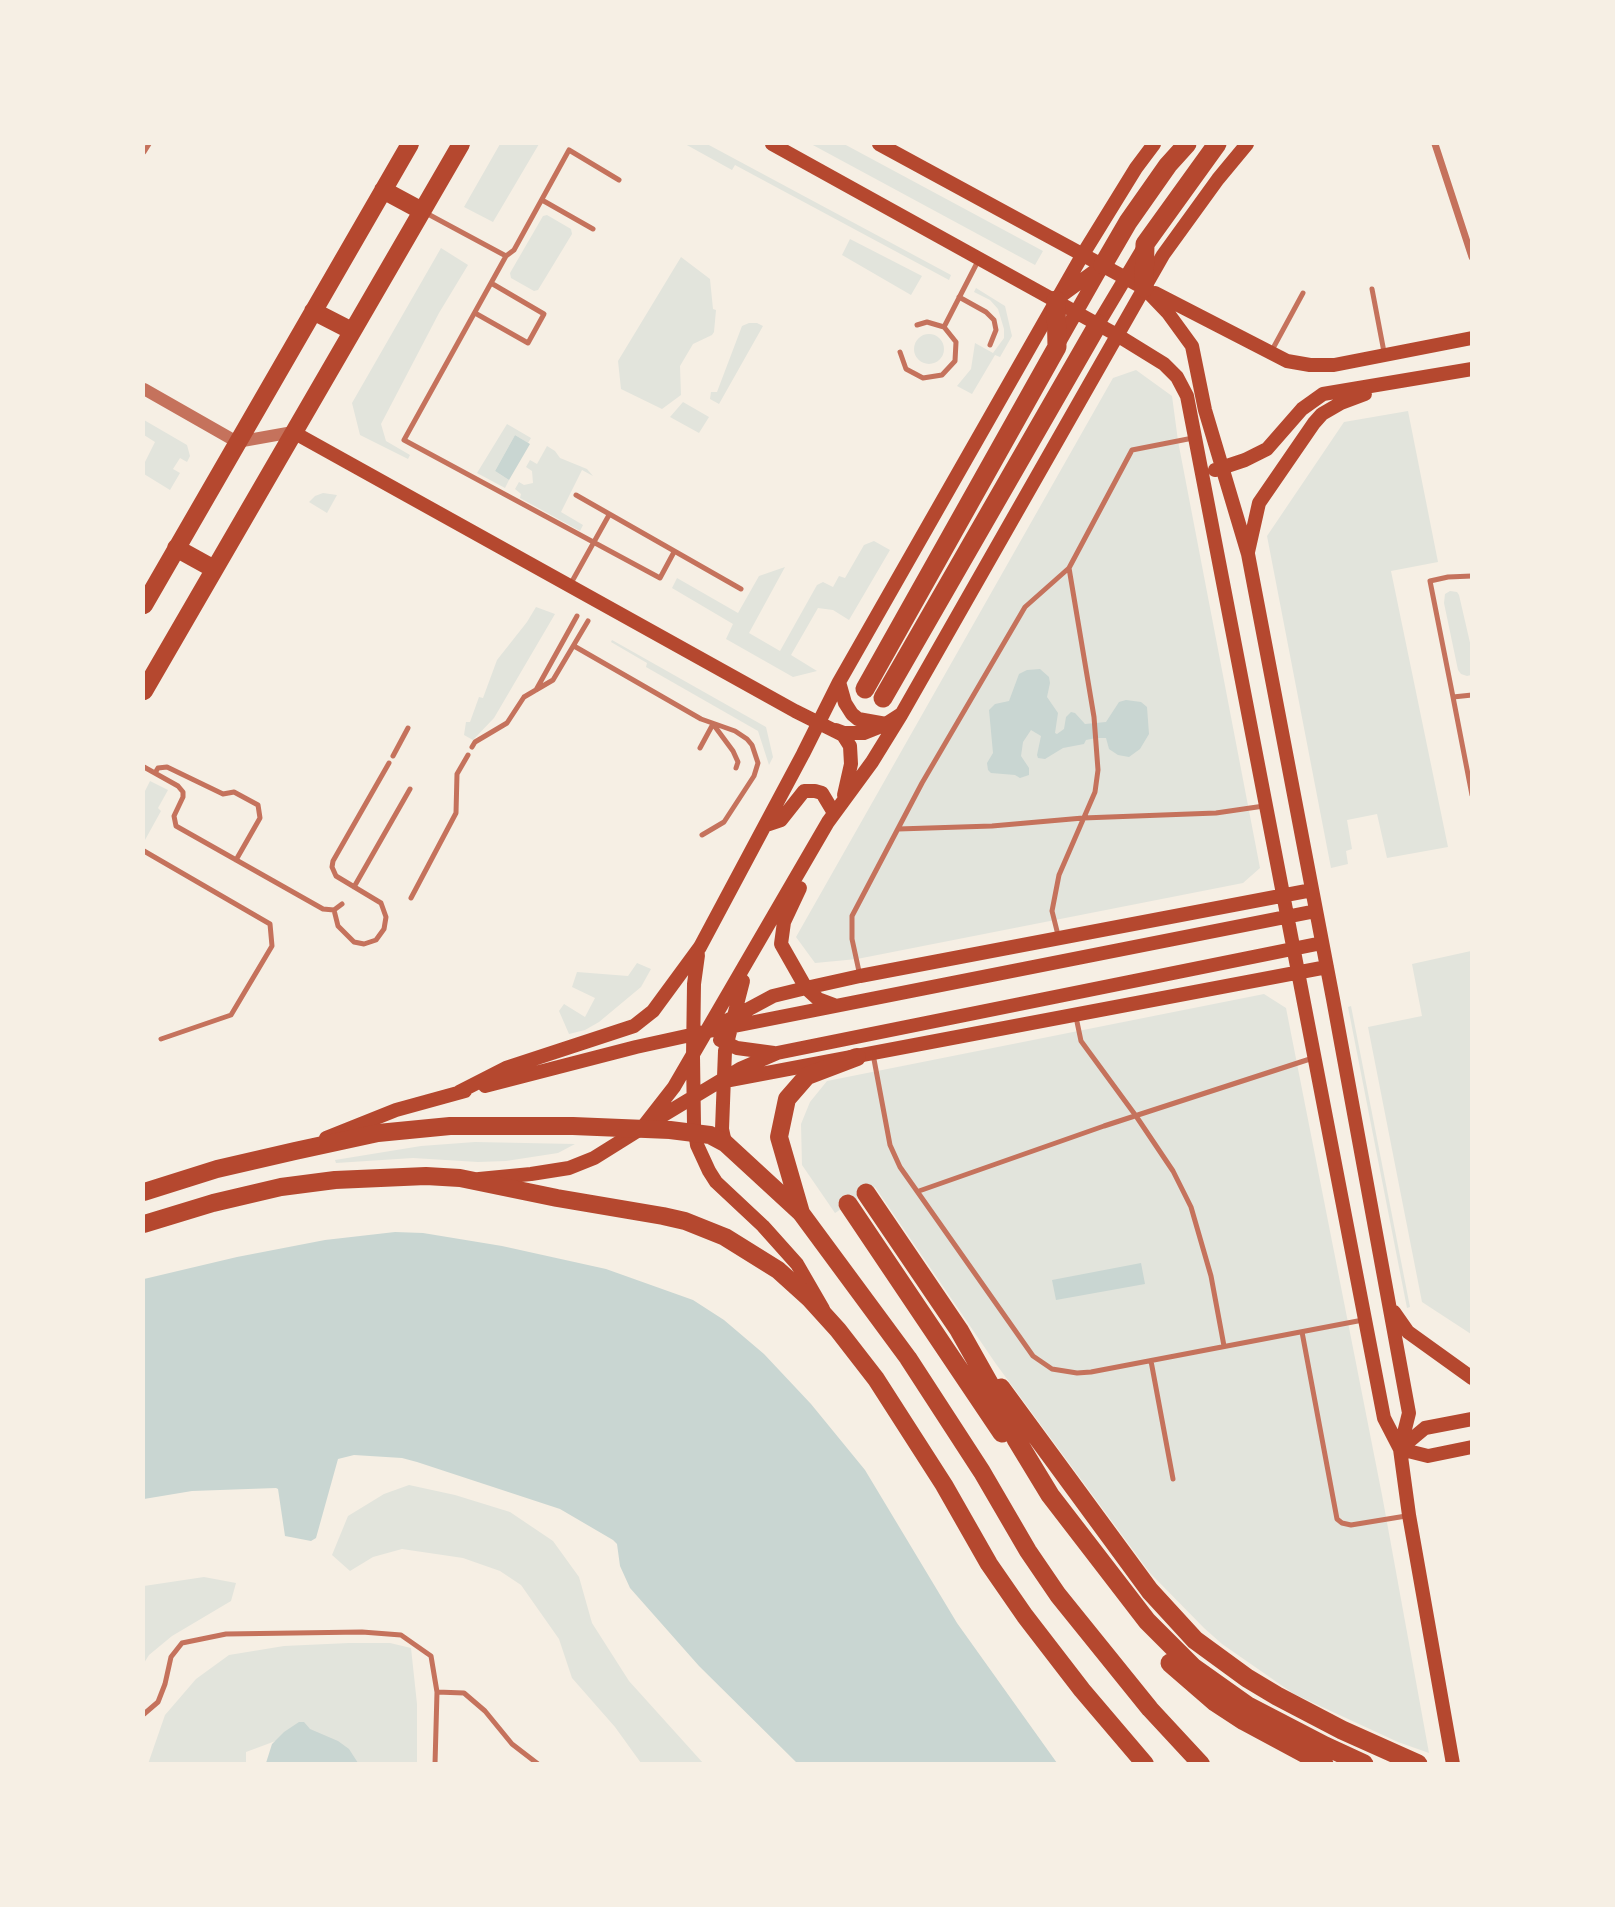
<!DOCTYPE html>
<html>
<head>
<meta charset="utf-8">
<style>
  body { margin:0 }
  #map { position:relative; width:1615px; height:1907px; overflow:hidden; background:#f6efe4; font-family:Jost,sans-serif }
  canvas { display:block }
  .frame { position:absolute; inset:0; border:145px solid #f6efe4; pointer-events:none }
</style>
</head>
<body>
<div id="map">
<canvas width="1615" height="1907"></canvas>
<div class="frame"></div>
</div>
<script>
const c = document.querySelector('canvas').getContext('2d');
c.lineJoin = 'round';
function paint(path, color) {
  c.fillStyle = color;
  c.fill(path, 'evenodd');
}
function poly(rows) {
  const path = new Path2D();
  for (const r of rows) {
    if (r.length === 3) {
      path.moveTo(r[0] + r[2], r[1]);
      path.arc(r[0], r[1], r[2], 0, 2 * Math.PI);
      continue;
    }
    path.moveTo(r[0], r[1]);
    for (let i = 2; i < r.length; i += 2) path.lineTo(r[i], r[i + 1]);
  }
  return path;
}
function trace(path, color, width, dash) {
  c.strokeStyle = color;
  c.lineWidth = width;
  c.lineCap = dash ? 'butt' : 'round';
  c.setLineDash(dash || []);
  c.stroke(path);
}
paint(poly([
  [500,144,539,144,493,222,464,207],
  [685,144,707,144,951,275,949,280,735,165,732,170],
  [811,144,844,144,1043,251,1035,265],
  [547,215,571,229,572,234,538,290,534,291,511,278,510,273,543,216],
  [850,239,922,276,911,295,842,255],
  [441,248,468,265,439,313,381,424,386,441,410,455,408,459,360,435,352,403],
  [681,257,710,279,713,309,716,310,714,332,712,335,693,344,680,366,681,395,662,409,621,389,618,361],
  [976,288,1005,306,1012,336,1000,357,995,355,972,394,957,386,971,369,975,343,993,353,1004,338,1004,329,998,309,990,300,974,292],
  [749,323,757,323,763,326,719,404,710,399,711,392,717,392,742,326],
  [929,349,15],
  [1136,370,1172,396,1178,441,1260,868,1243,883,857,959,815,963,796,937,1113,378],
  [683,402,709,417,699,433,670,417],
  [1408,411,1438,562,1391,571,1448,847,1387,858,1377,814,1347,820,1352,849,1346,851,1348,864,1331,868,1267,536,1344,422],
  [144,420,187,445,190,456,187,462,180,458,173,469,180,473,170,490,144,474,144,464,155,442,144,435],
  [507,424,531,438,528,443,515,435,495,471,509,480,505,488,477,473],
  [547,446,555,451,560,458,587,469,593,476,582,470,561,512,583,525,580,531,520,498,521,494,515,489,519,482,524,485,533,483,532,471,526,467,530,460,537,464],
  [323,493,337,495,327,513,309,502,315,496],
  [874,541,890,550,849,620,833,610,818,608,791,655,817,671,793,677,726,639,733,624,672,588,677,578,738,613,759,576,785,567,749,633,780,651,817,585,823,582,833,587,839,576,845,578,864,545],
  [1450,591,1457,592,1459,595,1471,647,1471,675,1467,676,1461,674,1458,670,1444,603,1445,594],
  [536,607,555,614,494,718,473,740,464,735,466,722,470,722,479,697,483,698,497,660,527,622],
  [612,640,766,727,773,757,769,765,758,731,646,667,647,663,611,642],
  [150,781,168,790,158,808,161,811,145,840,144,793],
  [1471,951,1472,951,1471,1334,1422,1302,1368,1027,1422,1016,1412,964],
  [637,963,651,969,641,987,599,1022,585,1030,569,1034,559,1011,564,1004,585,1017,595,998,572,987,577,972,628,976],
  [1264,994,1286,1008,1382,1495,1429,1753,1398,1742,1294,1694,1222,1644,1204,1628,1150,1573,996,1364,875,1187,835,1213,802,1165,801,1124,810,1102,827,1081],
  [1351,1006,1410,1307,1407,1308,1348,1007],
  [475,1142,575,1144,558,1153,506,1161,478,1162,413,1158,336,1163,335,1160,421,1146],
  [409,1485,455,1495,510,1512,553,1541,579,1577,592,1623,629,1681,703,1763,641,1763,615,1727,572,1678,559,1639,521,1585,500,1571,463,1558,402,1549,373,1557,350,1571,332,1555,348,1516,384,1494],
  [204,1577,236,1583,231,1601,172,1636,149,1655,144,1663,144,1586],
  [349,1643,390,1643,411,1648,417,1704,417,1763,314,1763,289,1736,246,1752,246,1763,148,1764,165,1715,196,1679,229,1655,284,1646]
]), '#e2e4dc');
paint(poly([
  [515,435,530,444,509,480,495,471],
  [1040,669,1049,677,1050,683,1047,697,1058,713,1055,733,1057,734,1064,729,1066,717,1071,712,1075,713,1085,724,1106,722,1119,702,1126,700,1141,702,1147,707,1149,734,1140,749,1129,757,1118,755,1109,749,1106,738,1096,738,1086,740,1084,744,1063,748,1045,759,1038,758,1037,755,1041,736,1031,730,1023,742,1021,756,1029,768,1029,775,1020,778,1015,775,991,773,988,770,987,763,993,753,989,710,995,704,1009,701,1019,674,1027,670],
  [395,1232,423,1233,502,1246,606,1269,693,1300,724,1320,764,1354,811,1404,865,1470,957,1623,1057,1763,797,1763,699,1666,630,1588,620,1566,617,1544,613,1540,560,1509,417,1462,402,1458,354,1455,338,1459,316,1538,311,1541,285,1536,278,1489,276,1488,192,1491,144,1499,144,1279,237,1257,325,1240],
  [1141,1263,1145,1284,1056,1300,1052,1280],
  [299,1722,304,1722,310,1729,338,1741,349,1749,358,1763,266,1763,272,1744,284,1732]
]), '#c9d6d2');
trace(poly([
  [144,152,149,144],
  [619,180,569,150,514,250,506,256,404,440,660,578,674,552],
  [542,200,593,229],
  [426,213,506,256],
  [1372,289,1384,352],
  [959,297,986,312,994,320,996,330,990,345],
  [475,313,528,343,544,314,491,283],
  [944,327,978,261],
  [900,352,906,369,923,378,942,375,955,361,956,342,944,327,927,322,917,325],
  [1271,352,1303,293],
  [576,495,741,589],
  [570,585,609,515],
  [574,646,701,719,735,731,747,739,752,745,758,763,754,776,724,822,702,835],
  [536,690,577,616],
  [1472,695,1453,697,1472,795],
  [1453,697,1430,581,1448,577,1472,576],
  [472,747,475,742,507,723,524,697,553,680,588,621],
  [700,748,713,724,733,751,738,762,736,768],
  [393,756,408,728],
  [144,767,178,786,183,792,183,797,174,816,176,826,323,909,334,910,342,904],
  [155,773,158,768,167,767,223,794,234,792,258,805,260,818,236,860],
  [898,829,992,826,1083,818,1216,813,1264,806],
  [144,851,270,924,272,946,231,1015,161,1039],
  [354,887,410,789],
  [411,898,456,813,457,774,468,755],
  [334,910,338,926,354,942,364,944,376,940,384,929,386,917,381,903,336,876,332,867,333,861,389,763],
  [1058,935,1052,911,1059,875,1095,792,1098,770,1094,717,1069,568],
  [860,976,852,939,852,916,922,783,1025,607,1069,568,1132,450,1193,438],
  [1076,1017,1081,1041,1136,1116,1173,1171,1191,1207,1211,1276,1224,1346],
  [873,1054,890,1145,900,1167,1033,1356,1052,1369,1077,1373,1091,1372,1363,1320],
  [919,1191,1104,1126,1313,1058],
  [1302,1332,1337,1519,1342,1523,1351,1525,1406,1516],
  [1151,1361,1173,1479],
  [437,1692,464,1693,485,1711,512,1744,538,1764],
  [144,1714,158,1702,165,1684,171,1657,182,1643,226,1634,362,1632,401,1635,431,1656,437,1692,435,1764]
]), '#c5725c', 5);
trace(poly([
  [1435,144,1472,257]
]), '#c5725c', 7);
trace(poly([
  [144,389,237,442,293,432]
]), '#c5725c', 12);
trace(poly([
  [772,144,1117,335,1164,364,1177,377,1187,396,1384,1418,1400,1449,1409,1515,1453,1764],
  [879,144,1144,288,1168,313,1192,346,1205,410,1248,554,1333,999,1409,1413,1400,1449],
  [1155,293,1287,361,1310,365,1334,365,1472,338],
  [1062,295,1099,268],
  [1098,324,1144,247],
  [1057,346,1103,265],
  [293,432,795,711,843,735,850,746,851,764,844,795],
  [1215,470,1245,460,1267,449,1302,409,1323,394,1472,369],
  [1248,552,1259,503,1314,423,1322,414,1341,403,1365,394],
  [839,682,845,703,852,714,858,719,886,724,900,715],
  [836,730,844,733,864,733,884,725],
  [766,825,781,820,804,791,815,791,822,793,834,813],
  [800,888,784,922,781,944,806,988,818,999,834,1005],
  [698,955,694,984,693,1056,694,1125,697,1145,709,1171,716,1182,763,1226,797,1264,823,1309],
  [719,1025,773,996,806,988,860,976,1312,890],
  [720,1040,737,1048,774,1053],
  [730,1080,1327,967],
  [485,1086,636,1047,709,1031,1316,911],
  [459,1092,506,1068,634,1026,653,1011,700,947,803,754,839,682,1083,254,1136,168,1154,144],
  [652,1122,740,1069,777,1053,1322,943],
  [326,1138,396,1110,465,1091],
  [725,1143,722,1129,725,1051,743,981],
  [479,1179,531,1174,569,1168,594,1158,642,1128,674,1087,828,822,872,762,901,715,1163,255,1218,179,1247,144],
  [1394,1312,1408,1332,1472,1378],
  [1400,1449,1425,1428,1472,1419],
  [1400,1449,1428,1456,1472,1447]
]), '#b5482f', 14);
trace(poly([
  [383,190,422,211],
  [313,311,352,331],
  [176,548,214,569],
  [144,605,410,144],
  [144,691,461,144],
  [144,1192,217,1169,295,1151,378,1133,450,1126,573,1126,670,1130,710,1135,725,1143,801,1213,908,1358,982,1472,1028,1551,1058,1595,1150,1709,1201,1764],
  [801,1213,779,1137,787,1099,807,1076,857,1057],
  [144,1224,213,1203,281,1187,335,1180,426,1176,460,1178,557,1198,663,1216,685,1221,725,1237,778,1270,809,1298,838,1330,876,1379,944,1485,989,1564,1025,1616,1082,1690,1145,1764]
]), '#b5482f', 18);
trace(poly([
  [1103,265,1128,222,1168,165,1187,144],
  [1144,288,1145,244,1217,144],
  [865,689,1057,347,1056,300],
  [883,698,1098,324],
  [866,1193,959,1330,990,1385,1016,1439,1050,1495,1147,1621,1193,1667,1248,1706,1325,1746,1364,1764],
  [848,1204,1002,1433],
  [1001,1388,1150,1591,1195,1640,1247,1678,1277,1696,1342,1730,1418,1764],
  [1170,1663,1215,1702,1244,1721,1324,1764]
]), '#b5482f', 19);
</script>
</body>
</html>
